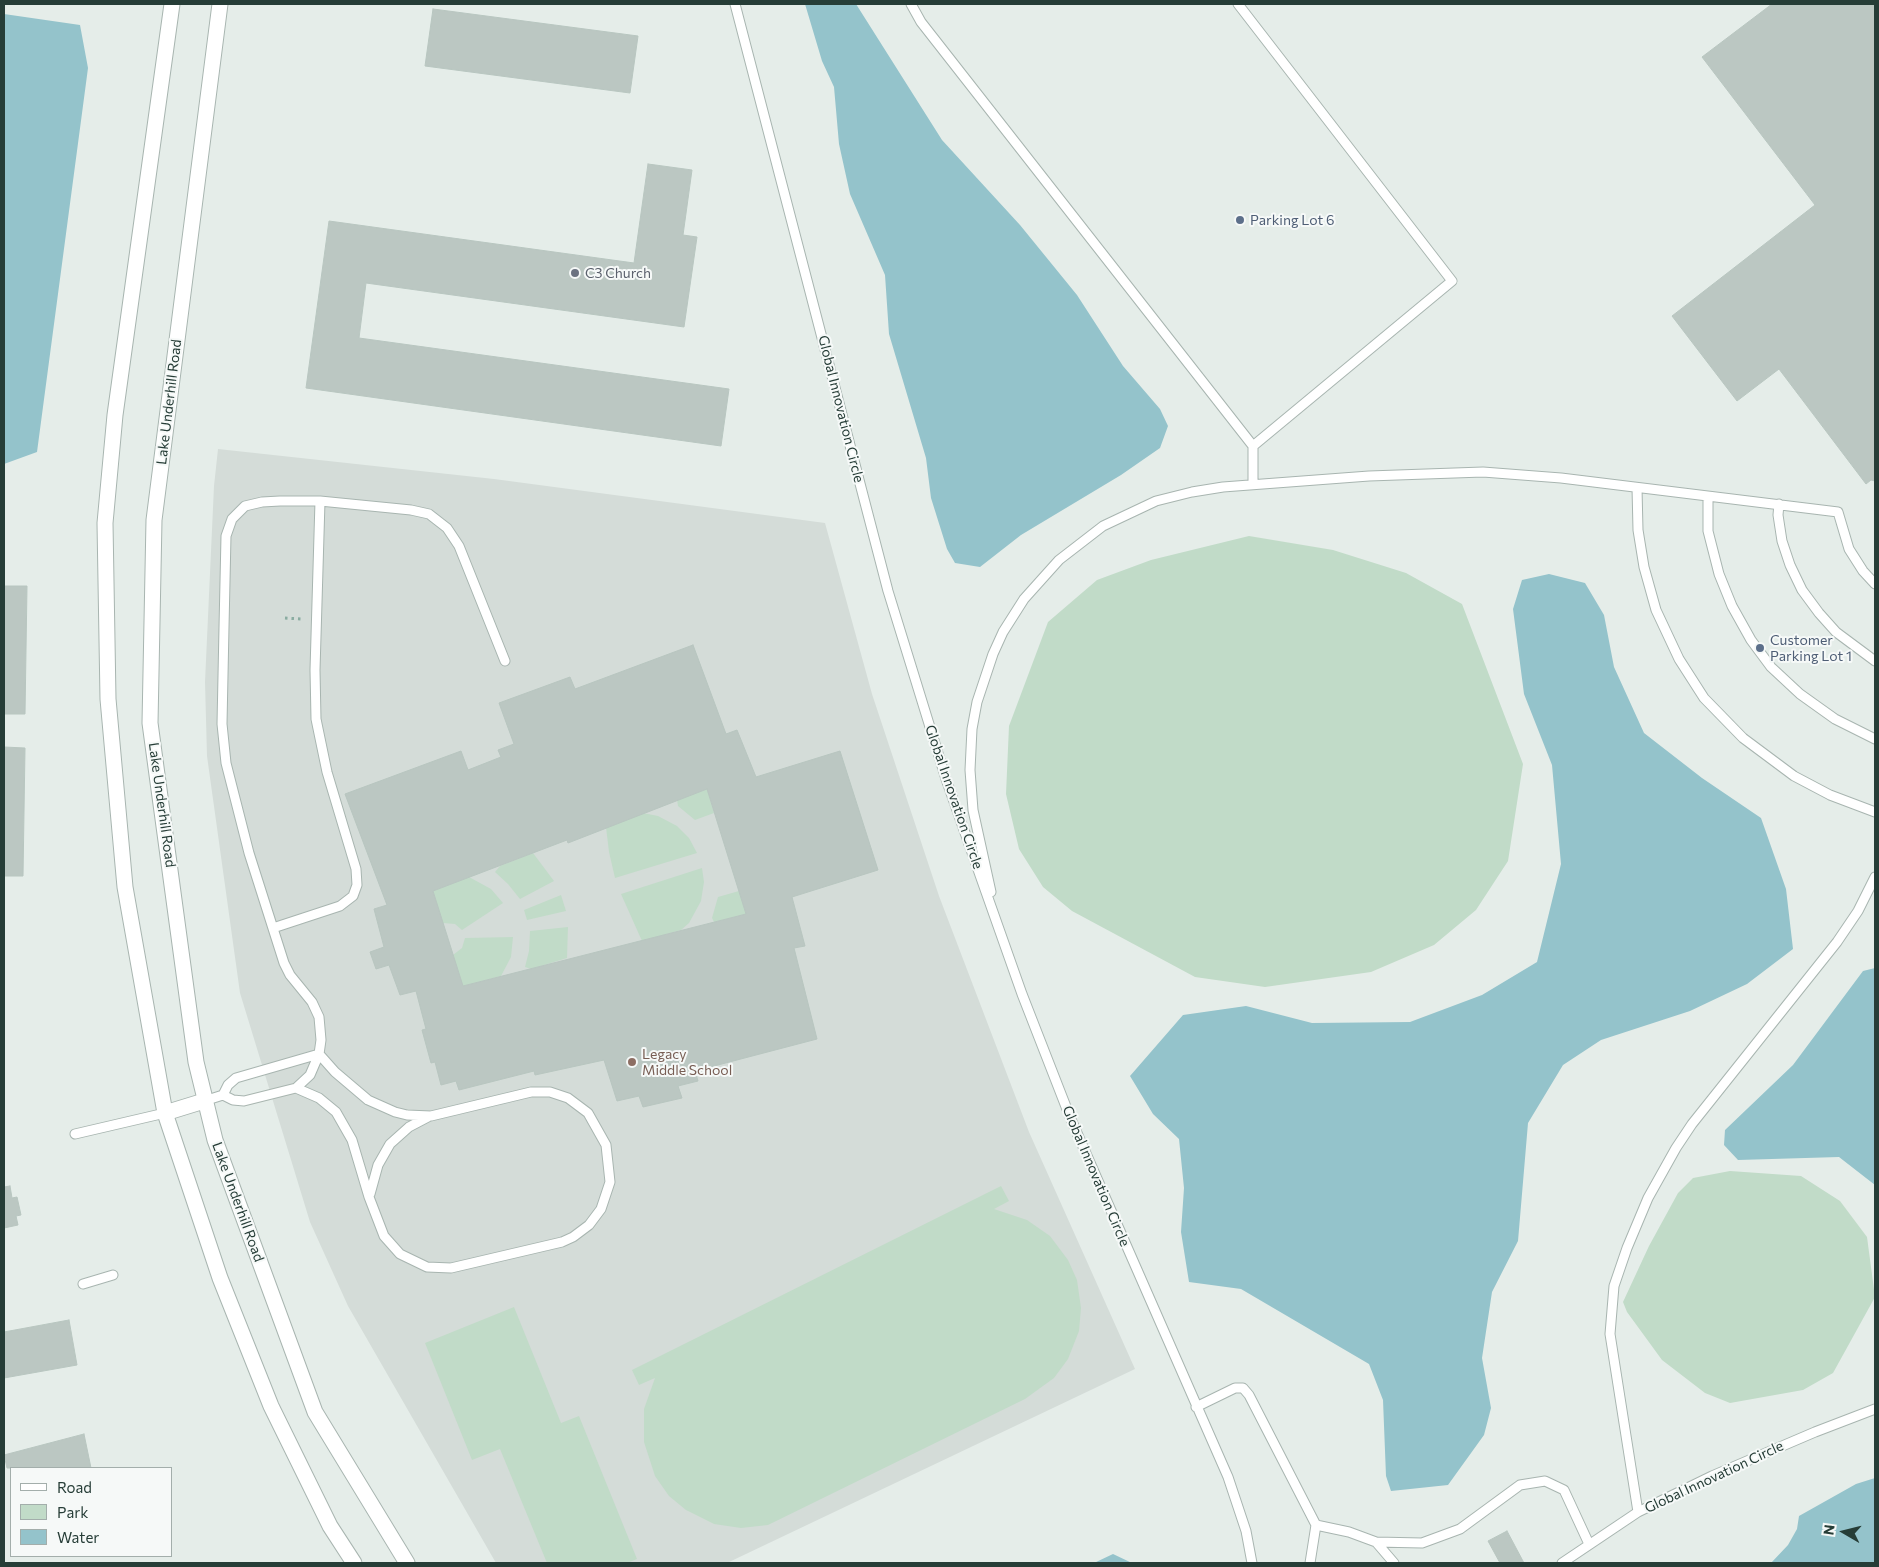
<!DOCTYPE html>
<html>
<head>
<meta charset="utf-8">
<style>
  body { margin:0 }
  #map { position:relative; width:1879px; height:1567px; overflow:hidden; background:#e5ede9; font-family:Commissioner,sans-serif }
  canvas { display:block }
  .frame { position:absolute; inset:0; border:5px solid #263d37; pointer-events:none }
  .legend { position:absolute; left:10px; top:1467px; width:162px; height:90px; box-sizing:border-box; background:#f6f9f8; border:1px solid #a3aeab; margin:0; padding:6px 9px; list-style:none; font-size:15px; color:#263d37 }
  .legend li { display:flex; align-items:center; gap:10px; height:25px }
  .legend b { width:25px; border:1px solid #a3aeab }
  .north { position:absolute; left:1819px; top:1507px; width:50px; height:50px; -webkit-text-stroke:4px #f6f9f8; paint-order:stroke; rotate:278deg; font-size:14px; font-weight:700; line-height:20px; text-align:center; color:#263d37 }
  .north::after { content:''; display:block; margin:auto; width:18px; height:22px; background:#263d37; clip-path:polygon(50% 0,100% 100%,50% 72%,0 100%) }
</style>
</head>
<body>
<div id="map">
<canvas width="1879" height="1567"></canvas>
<div class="frame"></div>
<ul class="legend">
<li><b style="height:6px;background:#fff"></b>Road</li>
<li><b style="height:14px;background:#c1dbc8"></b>Park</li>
<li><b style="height:14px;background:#94c3cb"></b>Water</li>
</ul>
<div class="north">N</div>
</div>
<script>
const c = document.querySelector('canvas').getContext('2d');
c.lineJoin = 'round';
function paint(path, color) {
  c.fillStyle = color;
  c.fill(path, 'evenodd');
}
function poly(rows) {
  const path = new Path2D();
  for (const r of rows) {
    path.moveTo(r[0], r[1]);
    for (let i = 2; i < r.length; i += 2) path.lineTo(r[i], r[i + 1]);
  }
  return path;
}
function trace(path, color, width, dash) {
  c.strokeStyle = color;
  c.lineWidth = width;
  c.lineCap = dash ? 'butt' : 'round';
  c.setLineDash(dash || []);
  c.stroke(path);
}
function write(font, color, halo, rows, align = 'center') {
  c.font = font + ' Commissioner,sans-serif';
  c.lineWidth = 4;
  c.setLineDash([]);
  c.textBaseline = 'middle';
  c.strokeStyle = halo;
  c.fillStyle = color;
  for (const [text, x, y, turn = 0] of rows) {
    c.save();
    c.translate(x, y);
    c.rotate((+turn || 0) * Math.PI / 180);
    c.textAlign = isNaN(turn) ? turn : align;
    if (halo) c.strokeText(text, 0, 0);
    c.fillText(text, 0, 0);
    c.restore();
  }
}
paint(poly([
  [218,449,494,479,825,523,872,694,939,896,1029,1132,1135,1369,727,1563,496,1563,348,1306,310,1222,240,993,207,756,205,682,214,486]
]), '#d4dcd8');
paint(poly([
  [1249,536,1333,550,1406,573,1462,604,1523,764,1508,861,1476,910,1434,945,1371,972,1265,987,1195,977,1072,911,1043,887,1019,849,1006,794,1009,726,1048,622,1097,580,1151,560],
  [707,789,714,813,695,820,678,806,677,800],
  [643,813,658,816,677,826,689,838,697,853,615,878,609,852,606,827],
  [533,853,554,881,520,899,508,884,495,872,500,866],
  [702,868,704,882,701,901,689,923,681,930,642,941,621,894],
  [469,877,491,889,503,903,462,930,455,924,443,923,433,891],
  [739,891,746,914,714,922,712,918,718,897],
  [561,895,566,911,527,920,524,910],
  [568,927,567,958,531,969,525,967,529,951,530,931],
  [513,937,511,957,501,976,463,986,453,955,462,948,465,938],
  [1730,1171,1801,1176,1840,1201,1867,1237,1875,1297,1833,1373,1803,1390,1730,1403,1705,1393,1662,1360,1627,1312,1623,1302,1649,1246,1678,1193,1693,1178],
  [1001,1186,1009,1201,994,1209,1027,1220,1050,1236,1068,1260,1077,1280,1081,1308,1079,1331,1068,1359,1054,1378,1025,1399,768,1525,741,1528,714,1524,686,1510,669,1496,655,1476,644,1442,644,1409,655,1378,639,1385,632,1370],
  [514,1307,561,1423,579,1416,637,1559,627,1563,547,1563,500,1449,472,1460,425,1343]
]), '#c1dbc8');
paint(poly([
  [805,4,856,4,942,140,1020,225,1077,295,1123,366,1160,409,1168,426,1160,448,1121,475,1021,535,980,567,955,563,947,549,931,498,926,458,889,334,885,275,850,194,839,144,834,87,822,61],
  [4,14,80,25,88,68,37,452,4,464],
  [1549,574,1585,583,1604,615,1614,667,1644,733,1702,778,1761,818,1786,889,1793,949,1747,984,1690,1011,1601,1040,1563,1065,1528,1123,1518,1241,1492,1292,1482,1358,1491,1408,1484,1435,1448,1485,1391,1491,1386,1476,1383,1400,1369,1364,1241,1289,1189,1282,1181,1232,1184,1188,1179,1139,1153,1114,1130,1076,1183,1015,1246,1006,1312,1023,1410,1022,1482,995,1537,962,1561,864,1552,765,1524,694,1513,609,1522,580],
  [1875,968,1875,1185,1839,1157,1738,1160,1724,1145,1725,1130,1793,1065,1863,971],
  [1875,1478,1875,1563,1771,1563,1788,1545,1797,1529,1799,1516,1856,1484],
  [1113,1554,1132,1563,1094,1563]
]), '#94c3cb');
const building = poly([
  [1772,4,1875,4,1875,481,1871,480,1866,484,1779,369,1737,401,1672,316,1815,205,1702,57,1772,4],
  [433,9,638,36,630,93,425,66,433,9],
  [648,164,692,170,683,235,697,237,684,327,366,283,359,338,729,389,721,446,306,388,329,221,634,263,648,164],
  [4,586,27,586,25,714,4,714,4,586],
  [693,645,726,734,737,730,756,777,840,751,878,870,792,897,805,946,794,948,817,1039,695,1071,698,1081,678,1086,682,1098,643,1107,639,1096,617,1101,604,1060,535,1075,534,1071,459,1090,456,1081,441,1085,435,1062,431,1063,422,1030,426,1029,416,991,400,995,389,965,376,969,370,952,384,947,374,909,387,905,345,794,461,751,468,770,501,757,498,750,514,744,499,703,570,677,575,689,693,645],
  [707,789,746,914,463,986,433,891,567,840,568,843,707,789],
  [4,747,25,748,23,876,4,876,4,747],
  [10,1186,12,1198,17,1197,21,1215,16,1216,18,1225,4,1228,4,1187,10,1186],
  [69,1320,77,1365,4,1378,4,1332,69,1320],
  [84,1434,91,1468,7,1468,4,1455,84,1434],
  [1507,1531,1524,1563,1500,1563,1488,1541,1507,1531]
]);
paint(building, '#bbc7c2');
trace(building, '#b8c6c0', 1);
const service = poly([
  [735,4,888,591,946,779,1022,994,1070,1117,1228,1477,1246,1531,1252,1563],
  [911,4,921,22,1253,446,1253,484],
  [1238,4,1452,281,1253,446],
  [1637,488,1638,530,1644,567,1656,610,1679,659,1704,698,1743,738,1794,776,1830,795,1875,812],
  [1708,496,1708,531,1719,574,1732,606,1751,640,1771,667,1800,694,1835,719,1875,739],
  [1779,504,1778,515,1782,541,1790,565,1802,590,1819,613,1836,632,1875,661],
  [991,892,973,810,970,770,972,729,977,702,993,654,1003,632,1024,599,1059,560,1103,526,1156,501,1192,492,1223,487,1369,476,1483,472,1561,478,1838,512,1849,549,1863,571,1875,584],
  [273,928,340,906,353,896,357,885,356,869,327,772,316,719,315,670,320,501],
  [296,1088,319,1098,336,1112,352,1140,369,1197,384,1236,400,1254,427,1267,451,1268,562,1242,573,1237,589,1225,601,1209,610,1182,606,1145,588,1113,568,1098,550,1092,531,1092,431,1116,407,1115,395,1112,368,1100,335,1072,319,1054],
  [223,1095,228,1085,236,1078,319,1054],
  [204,1101,223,1095,233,1100,244,1101,296,1088,310,1075,319,1054,321,1040,319,1017,312,1002,290,975,284,963,249,853,226,763,222,724,224,627,226,536,232,519,245,506,262,502,280,501,320,501,411,510,429,514,447,528,459,546,505,661],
  [75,1134,165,1113],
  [370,1194,378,1165,390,1144,409,1127,428,1117],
  [83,1284,113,1275],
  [1196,1407,1235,1388,1243,1388,1249,1395,1316,1525,1349,1532,1376,1542],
  [1638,1512,1610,1334,1614,1286,1627,1248,1648,1198,1676,1148,1692,1124,1837,942,1858,911,1875,877],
  [1310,1563,1316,1525],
  [1394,1563,1376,1542,1422,1543,1460,1529,1520,1485,1545,1481,1564,1490,1589,1544],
  [1562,1563,1638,1512,1712,1476,1815,1432,1875,1409]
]);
const minor = poly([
  [165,1113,204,1101]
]);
const tertiary = poly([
  [172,4,115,415,105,523,108,699,125,887,165,1113,220,1278,271,1406,330,1526,354,1563],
  [220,4,154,520,150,723,196,1062,215,1140,315,1412,407,1563]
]);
trace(service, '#a8b5b0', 11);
trace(minor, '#a8b5b0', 17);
trace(tertiary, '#a8b5b0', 17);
trace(poly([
  [285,618,301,619]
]), '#8aaca1', 3, [2.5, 4]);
trace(service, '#fff', 9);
trace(minor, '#fff', 15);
trace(tertiary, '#fff', 15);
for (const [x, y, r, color] of [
  [1240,220,5,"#5c6f8a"],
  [575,273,5,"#6b7280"],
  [1760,648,5,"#5c6f8a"],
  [632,1062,5,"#8d6e63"]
]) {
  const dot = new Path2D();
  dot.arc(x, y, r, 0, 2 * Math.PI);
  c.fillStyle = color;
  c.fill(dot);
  trace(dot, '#f6f9f8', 2);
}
write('14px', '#4e5e75', '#f6f9f8', [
  ["Parking Lot 6",1250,220],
  ["Customer",1770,640],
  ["Parking Lot 1",1770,656]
], 'left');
write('14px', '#5b616d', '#f6f9f8', [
  ["C3 Church",585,273]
], 'left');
write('14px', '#263d37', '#f6f9f8', [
  ["Lake Underhill Road",169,402,-83],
  ["Global Innovation Circle",841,409,76],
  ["Global Innovation Circle",954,797,71],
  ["Lake Underhill Road",162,805,82],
  ["Global Innovation Circle",1096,1176,67],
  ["Lake Underhill Road",238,1202,70],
  ["Global Innovation Circle",1714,1477,-25]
]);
write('14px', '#785e54', '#f6f9f8', [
  ["Legacy",642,1054],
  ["Middle School",642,1070]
], 'left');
</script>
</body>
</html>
